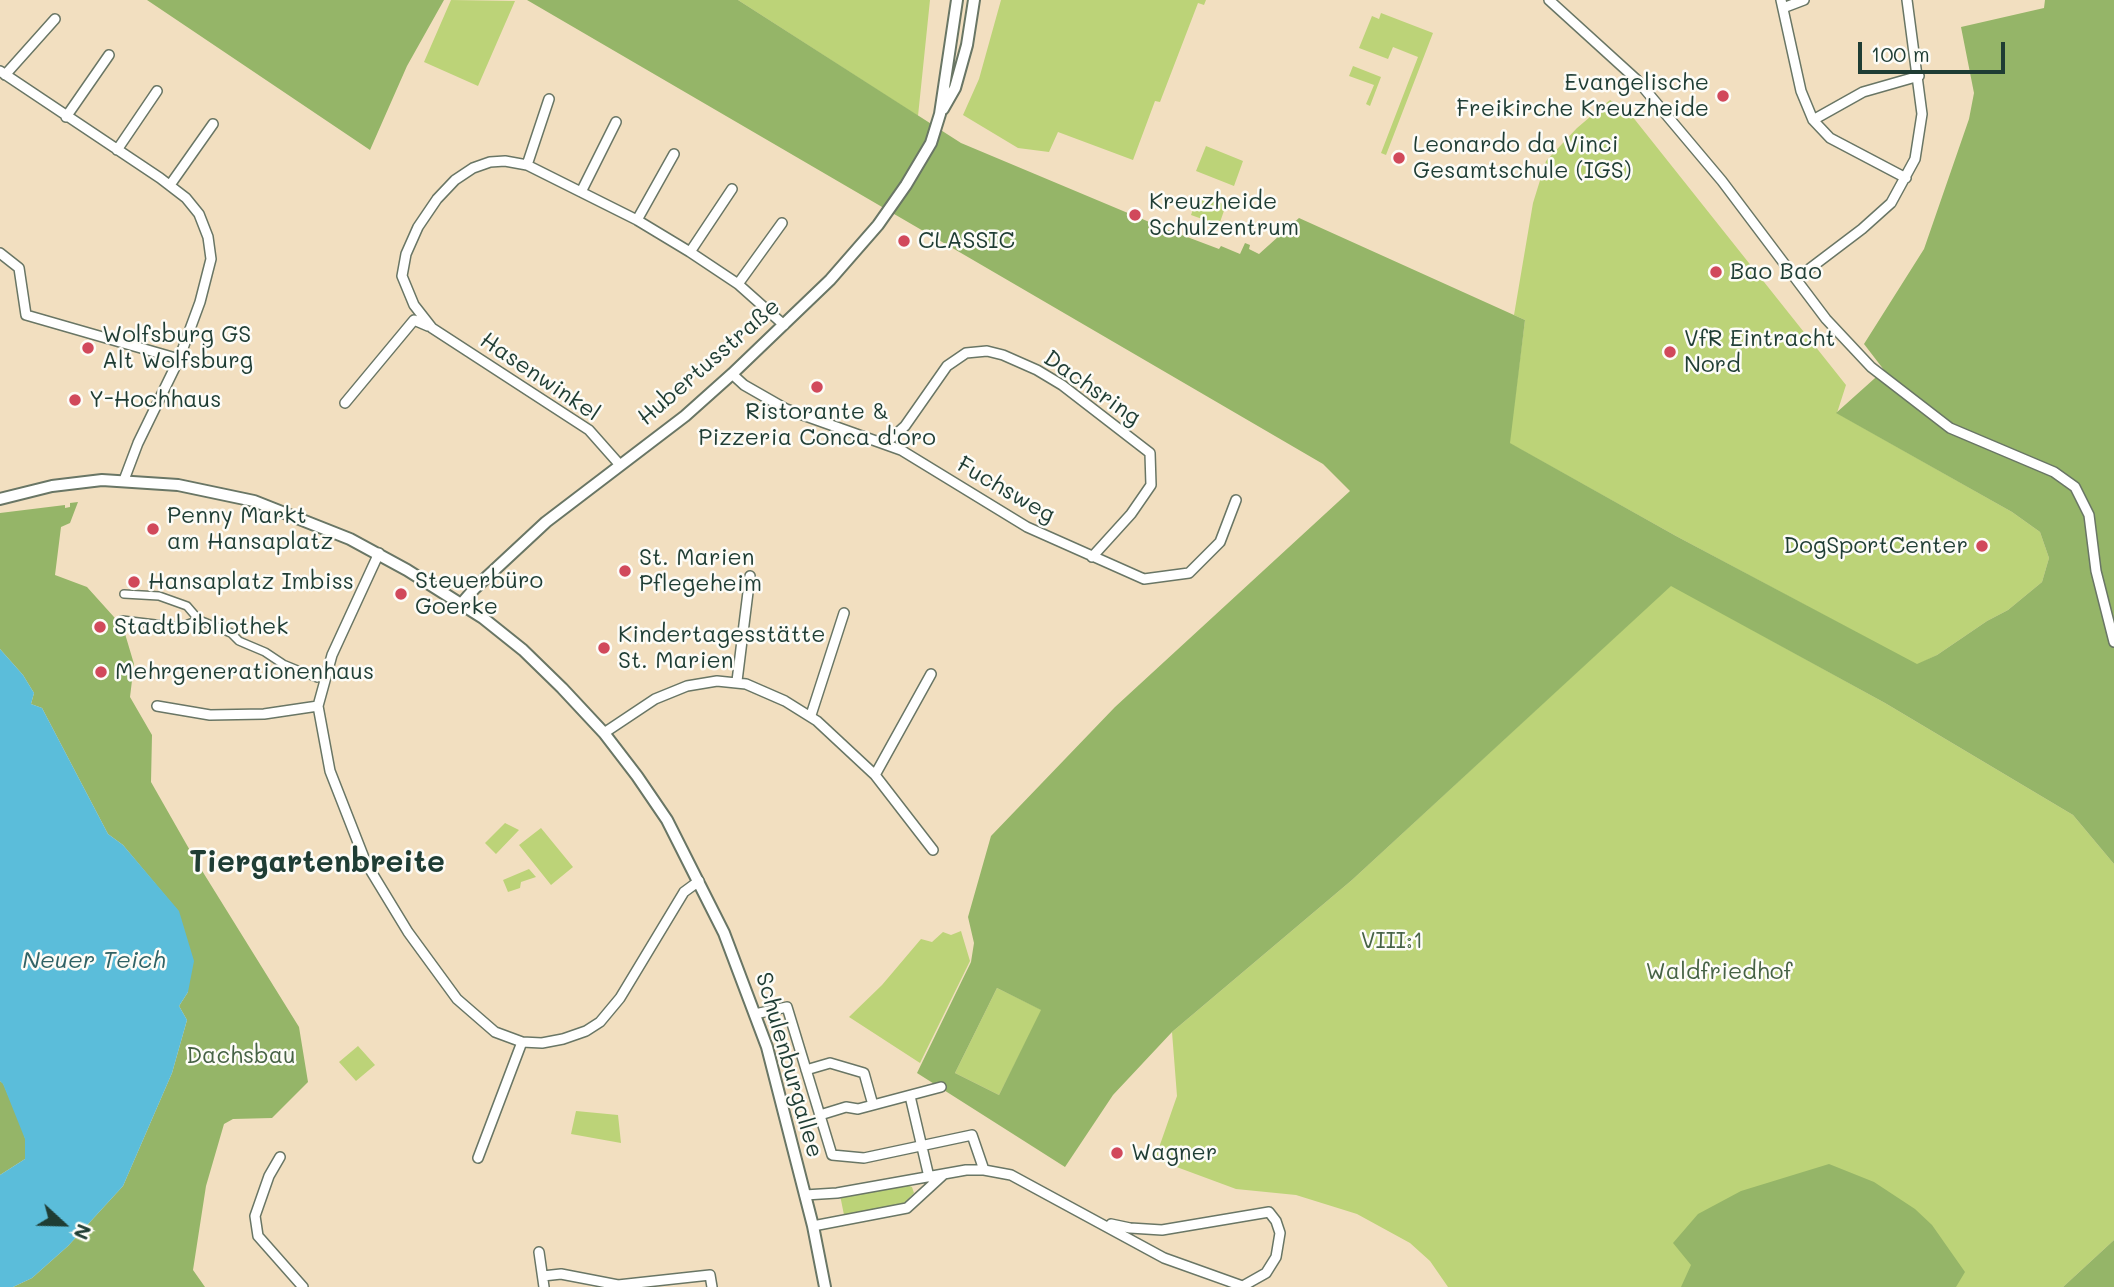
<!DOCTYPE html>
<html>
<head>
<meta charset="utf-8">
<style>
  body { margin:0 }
  #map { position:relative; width:2114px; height:1287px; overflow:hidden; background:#f2dfc0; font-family:Mali,sans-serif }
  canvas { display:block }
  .north { position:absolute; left:28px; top:1189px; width:70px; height:70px; -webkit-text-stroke:5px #fdfcf7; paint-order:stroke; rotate:112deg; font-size:19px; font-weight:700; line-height:28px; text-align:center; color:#1f3d34 }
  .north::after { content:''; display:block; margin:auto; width:24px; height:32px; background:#1f3d34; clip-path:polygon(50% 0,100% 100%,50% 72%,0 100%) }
  .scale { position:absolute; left:1858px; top:42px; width:147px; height:32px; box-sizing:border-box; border:4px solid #1f3d34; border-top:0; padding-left:9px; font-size:21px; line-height:24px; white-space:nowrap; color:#1f3d34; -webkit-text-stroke:5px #fdfcf7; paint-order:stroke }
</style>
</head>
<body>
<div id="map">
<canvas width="2114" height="1287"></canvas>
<div class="north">N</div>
<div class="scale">100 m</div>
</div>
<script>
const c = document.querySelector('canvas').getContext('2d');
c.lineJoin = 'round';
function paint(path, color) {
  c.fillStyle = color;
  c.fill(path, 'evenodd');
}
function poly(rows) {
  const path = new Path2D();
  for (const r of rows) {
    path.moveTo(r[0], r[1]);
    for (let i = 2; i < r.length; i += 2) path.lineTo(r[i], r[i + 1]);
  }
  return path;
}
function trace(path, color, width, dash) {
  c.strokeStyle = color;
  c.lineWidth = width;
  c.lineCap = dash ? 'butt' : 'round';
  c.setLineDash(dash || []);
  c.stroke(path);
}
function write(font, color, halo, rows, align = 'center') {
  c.font = font + ' Mali,sans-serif';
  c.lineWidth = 5;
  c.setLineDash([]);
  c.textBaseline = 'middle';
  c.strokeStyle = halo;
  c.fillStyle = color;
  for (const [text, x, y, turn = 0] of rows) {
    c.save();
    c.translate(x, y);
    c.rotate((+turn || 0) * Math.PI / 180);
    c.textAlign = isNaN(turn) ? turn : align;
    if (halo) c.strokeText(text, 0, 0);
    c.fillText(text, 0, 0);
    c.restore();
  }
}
paint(poly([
  [451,0,515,1,478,86,424,62],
  [738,0,930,0,918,116],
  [1001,0,1206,0,1204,5,1198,3,1160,102,1155,101,1133,160,1058,132,1049,152,1018,148,963,115,979,79],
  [1381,13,1433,33,1386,155,1381,153,1418,57,1393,47,1388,59,1359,48,1372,16,1379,19],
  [1353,66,1381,77,1370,106,1366,104,1374,85,1349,76],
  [1610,100,1628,111,1846,385,1837,413,2012,512,2040,532,2049,558,2042,582,2008,610,1987,621,1937,655,1917,665,1676,536,1509,443,1525,320,1514,315,1533,203,1546,161,1577,128],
  [1206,146,1243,161,1234,186,1196,171],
  [1198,195,1226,205,1219,225,1191,215],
  [1671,585,1885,703,2073,815,2114,864,2114,1240,2063,1287,1448,1287,1430,1261,1410,1243,1357,1214,1296,1195,1236,1189,1155,1159,1177,1096,1172,1032,1352,880],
  [505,823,519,830,496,854,485,843],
  [541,828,573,867,551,885,519,845],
  [529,869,536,877,521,882,520,888,508,892,503,880],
  [961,931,970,961,920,1063,849,1017,882,985,921,939,932,942,943,932,951,935],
  [997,988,1042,1010,999,1095,955,1073],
  [358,1046,375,1065,356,1081,339,1062],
  [576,1111,618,1115,621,1143,571,1134],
  [905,1184,912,1187,914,1193,902,1205,844,1215,840,1195]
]), '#bcd378');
paint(poly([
  [147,0,444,0,407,66,370,150],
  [527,0,738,0,961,143,1166,229,1219,249,1221,246,1240,254,1245,243,1250,245,1249,249,1259,254,1299,218,1525,320,1510,443,1676,536,1917,664,1937,655,1987,621,2008,610,2042,582,2049,558,2040,532,2012,512,1836,413,1884,370,1864,344,1924,249,1969,119,1974,93,1961,27,2044,8,2045,0,2114,0,2114,864,2073,815,1885,703,1671,586,1352,880,1172,1032,1113,1095,1065,1167,917,1073,971,962,974,943,968,917,991,836,1115,707,1350,491,1323,464],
  [997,988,1041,1010,999,1095,955,1073],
  [78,502,70,523,61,527,55,575,87,587,123,627,134,664,130,697,152,735,151,782,196,861,299,1027,308,1082,272,1118,233,1119,224,1124,206,1186,193,1270,205,1287,13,1287,32,1278,68,1246,123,1186,172,1073,187,1020,179,1006,188,992,178,911,123,845,108,834,42,708,31,704,34,693,23,675,0,649,0,513,65,505,65,508,70,507,70,503],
  [0,1081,3,1083,22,1127,25,1138,25,1159,0,1175],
  [1829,1164,1874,1182,1915,1209,1932,1225,1965,1272,1956,1287,1681,1287,1691,1265,1673,1243,1698,1214,1741,1191],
  [2114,1240,2114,1287,2063,1287]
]), '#95b568');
paint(poly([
  [0,649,23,675,34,693,31,704,42,708,108,834,123,845,179,911,194,961,188,992,179,1006,187,1020,172,1073,123,1186,68,1246,32,1278,13,1287,0,1287,0,1175,25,1159,25,1139,3,1084,0,1081]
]), '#5bbdda');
const pedestrian = poly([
  [124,594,159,596,187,606,199,620],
  [122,620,180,627,199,620,231,633,239,641,265,652,283,664,317,678,318,674,325,676]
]);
const minor = poly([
  [1549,0,1637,80,1722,181,1826,319,1871,367,1950,428,2054,472,2075,487,2089,515,2096,571,2114,642],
  [1781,0,1801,91,1813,120,1830,138,1906,178],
  [1783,8,1804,0],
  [0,71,160,178,186,198,199,214,208,237,211,259,200,302,179,359,138,443,124,480],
  [5,75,55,19],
  [66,117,109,55],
  [1813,120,1863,92,1919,76],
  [117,150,157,91],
  [527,165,549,99],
  [170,185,213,124],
  [581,192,616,122],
  [637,220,674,154],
  [690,252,732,189],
  [0,253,19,268,26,315,179,359],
  [1796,279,1862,229,1891,203,1915,159,1922,114,1907,0],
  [738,284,782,223],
  [732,374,744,385,786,409,901,450,1027,527,1144,579,1189,573,1220,542,1236,500],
  [345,403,414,320,428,326],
  [885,444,905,426,947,366,966,353,987,351,1003,355,1037,370,1062,385,1150,453,1151,485,1131,514,1092,557],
  [620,465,589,430,432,328,414,305,402,276,406,254,418,227,437,199,455,180,473,168,490,162,505,161,527,165,637,220,690,252,738,284,784,325],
  [379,553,332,655,318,706,330,771,366,863,408,932,457,999,495,1032,522,1042,542,1043,563,1039,586,1031,600,1022,620,998,684,892,699,881],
  [737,681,750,576],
  [157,706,210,715,264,714,318,706],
  [811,715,844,613],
  [604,733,655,699,687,686,717,681,746,684,785,701,817,721,875,775,933,850],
  [875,775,931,674],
  [755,1014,787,1007,832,1155,864,1158,972,1135,984,1170],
  [806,1070,830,1063,864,1073,873,1105],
  [910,1096,929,1177],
  [820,1115,846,1107,858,1109,941,1087],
  [280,1157,269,1176,255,1216,258,1236,303,1287],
  [478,1158,522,1042],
  [805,1195,837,1193,966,1170,984,1170,1011,1175,1164,1258,1245,1287],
  [1111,1224,1130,1228,1162,1230,1269,1212,1276,1221,1280,1233,1276,1257,1266,1273,1243,1286],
  [813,1226,907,1208,943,1175],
  [539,1252,544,1287],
  [543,1276,561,1274,618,1285,710,1275,712,1287]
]);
const tertiary = poly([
  [943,109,955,88,967,45,974,0],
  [0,499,52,486,102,480,178,485,254,501,350,539,407,570,483,618,523,650,562,688,604,733,637,776,667,820,724,933,767,1047,813,1226,825,1287],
  [462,603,475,588,546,522,685,416,732,374,830,280,878,225,906,185,931,143,940,114,957,0]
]);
trace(pedestrian, '#697665', 10);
trace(minor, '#697665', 12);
trace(tertiary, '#697665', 14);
trace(pedestrian, '#fff', 7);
trace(minor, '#fff', 9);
trace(tertiary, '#fff', 10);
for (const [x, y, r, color] of [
  [1723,96,7,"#d1495b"],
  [1399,158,7,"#d1495b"],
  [1135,215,7,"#d1495b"],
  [904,241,7,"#d1495b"],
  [1716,272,7,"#d1495b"],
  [88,348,7,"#d1495b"],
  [1670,352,7,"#d1495b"],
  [817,387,7,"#d1495b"],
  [75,400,7,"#d1495b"],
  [153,529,7,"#d1495b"],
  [1982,546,7,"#d1495b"],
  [625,571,7,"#d1495b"],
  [134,582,7,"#d1495b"],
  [401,594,7,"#d1495b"],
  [100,627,7,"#d1495b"],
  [604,648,7,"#d1495b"],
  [101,672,7,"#d1495b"],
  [1117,1153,7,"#d1495b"]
]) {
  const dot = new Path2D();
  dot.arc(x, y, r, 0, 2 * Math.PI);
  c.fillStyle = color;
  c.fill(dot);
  trace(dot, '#fdfcf7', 2.5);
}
write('23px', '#1f3d34', '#fdfcf7', [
  ["Evangelische",1709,83,"right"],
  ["Freikirche Kreuzheide",1709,109,"right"],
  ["Leonardo da Vinci",1413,145],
  ["Gesamtschule (IGS)",1413,171],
  ["Kreuzheide",1149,202],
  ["Schulzentrum",1149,228],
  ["CLASSIC",918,241],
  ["Bao Bao",1730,272],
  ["Wolfsburg GS",102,335],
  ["Alt Wolfsburg",102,361],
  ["VfR Eintracht",1684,339],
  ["Nord",1684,365],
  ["Y-Hochhaus",89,400],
  ["Ristorante &",817,412,"center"],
  ["Pizzeria Conca d'oro",817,438,"center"],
  ["Penny Markt",167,516],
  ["am Hansaplatz",167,542],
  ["DogSportCenter",1968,546,"right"],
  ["St. Marien",639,558],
  ["Pflegeheim",639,584],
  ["Steuerbüro",415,581],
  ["Goerke",415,607],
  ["Hansaplatz Imbiss",148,582],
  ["Stadtbibliothek",114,627],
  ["Kindertagesstätte",618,635],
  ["St. Marien",618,661],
  ["Mehrgenerationenhaus",115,672],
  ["Wagner",1131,1153]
], 'left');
write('23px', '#1f3d34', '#fdfcf7', [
  ["Hubertusstraße",709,362,-41],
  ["Hasenwinkel",540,377,34],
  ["Dachsring",1092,388,35],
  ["Fuchsweg",1006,490,30],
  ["Schulenburgallee",789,1065,74]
]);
write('23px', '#466245', '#fdfcf7', [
  ["VIII:1",1392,941],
  ["Waldfriedhof",1719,972],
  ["Dachsbau",241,1056]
]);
write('italic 24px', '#316366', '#fdfcf7', [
  ["Neuer Teich",94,961]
]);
write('bold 30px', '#1f3d34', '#fdfcf7', [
  ["Tiergartenbreite",317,863]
]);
</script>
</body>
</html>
